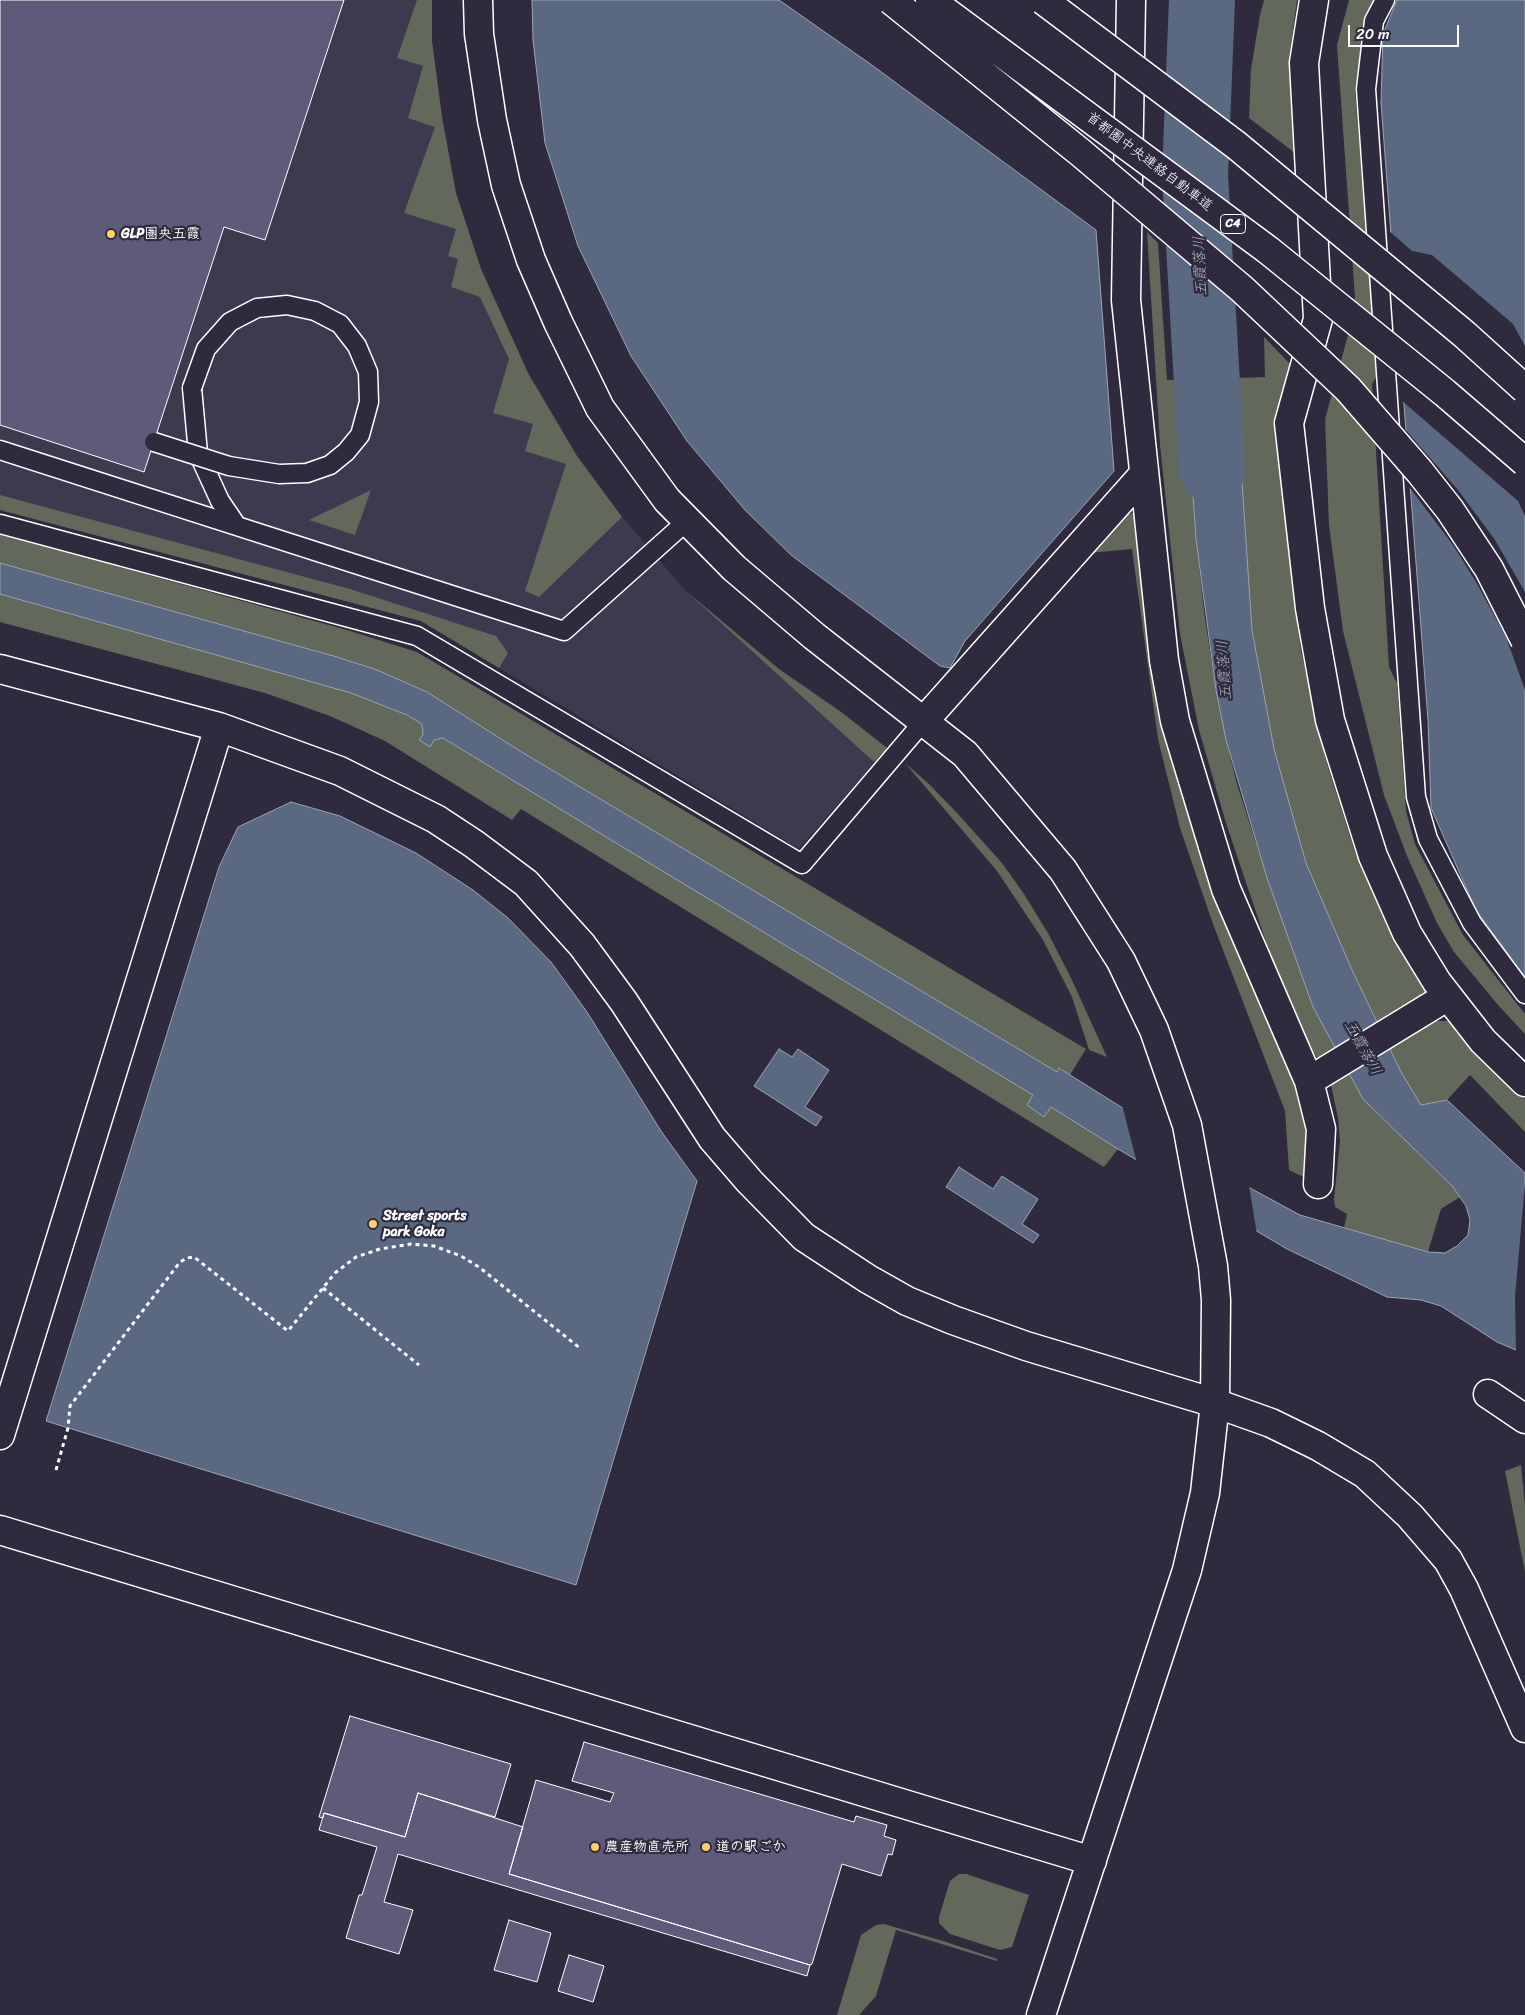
<!DOCTYPE html>
<html>
<head>
<meta charset="utf-8">
<style>
  body { margin:0 }
  #map { position:relative; width:1525px; height:2015px; overflow:hidden; background:#2f2a3d; font-family:Sriracha,sans-serif }
  canvas { display:block }
  .scale { position:absolute; left:1348px; top:25px; width:111px; height:22px; box-sizing:border-box; border:2px solid #fff; border-top:0; padding-left:6px; font-size:15px; line-height:18px; white-space:nowrap; color:#fff; -webkit-text-stroke:4px #2f2a3d; paint-order:stroke }
</style>
</head>
<body>
<div id="map">
<canvas width="1525" height="2015"></canvas>
<div class="scale">20 m</div>
</div>
<script>
const c = document.querySelector('canvas').getContext('2d');
c.lineJoin = 'round';
function paint(path, color) {
  c.fillStyle = color;
  c.fill(path, 'evenodd');
}
function poly(rows) {
  const path = new Path2D();
  for (const r of rows) {
    path.moveTo(r[0], r[1]);
    for (let i = 2; i < r.length; i += 2) path.lineTo(r[i], r[i + 1]);
  }
  return path;
}
function trace(path, color, width, dash) {
  c.strokeStyle = color;
  c.lineWidth = width;
  c.lineCap = dash ? 'butt' : 'round';
  c.setLineDash(dash || []);
  c.stroke(path);
}
function write(font, color, halo, rows, align = 'center') {
  c.font = font + ' Sriracha,"Klee One",sans-serif';
  c.lineWidth = 4.5;
  c.setLineDash([]);
  c.textBaseline = 'middle';
  c.strokeStyle = halo;
  c.fillStyle = color;
  for (const [text, x, y, turn = 0] of rows) {
    c.save();
    c.translate(x, y);
    c.rotate((+turn || 0) * Math.PI / 180);
    c.textAlign = isNaN(turn) ? turn : align;
    if (halo) c.strokeText(text, 0, 0);
    c.fillText(text, 0, 0);
    c.restore();
  }
}
paint(poly([
  [0,0,432,0,432,41,442,117,456,193,481,269,528,373,577,456,622,517,686,591,779,669,842,712,887,748,799,849,421,621,0,510]
]), '#3d394f');
paint(poly([
  [417,0,432,0,432,41,442,117,456,193,481,269,528,373,577,456,622,517,539,597,525,591,566,464,525,451,533,424,493,413,509,359,480,297,451,287,458,259,448,256,456,229,404,213,435,127,408,118,423,66,397,58],
  [1264,0,1297,0,1289,60,1295,153,1249,118,1251,69,1260,15],
  [1349,0,1374,0,1365,18,1355,90,1378,374,1372,384,1389,667,1397,683,1406,811,1415,844,1463,935,1525,1014,1525,1034,1498,1005,1454,952,1437,923,1407,856,1384,795,1343,631,1329,525,1325,419,1350,328,1355,297,1337,45],
  [1147,232,1158,243,1167,380,1185,380,1196,539,1205,619,1216,690,1226,740,1237,784,1267,878,1313,1007,1363,1099,1453,1187,1460,1197,1441,1209,1428,1252,1344,1228,1347,1214,1335,1207,1334,1199,1340,1141,1338,1118,1331,1085,1332,1082,1311,1048,1269,951,1226,823,1199,730,1180,634,1160,445],
  [1264,337,1291,365,1279,438,1286,531,1301,651,1327,764,1354,849,1393,937,1426,990,1420,1004,1433,1021,1449,1021,1501,1080,1525,1099,1525,1132,1470,1075,1447,1100,1421,1105,1401,1072,1352,970,1306,864,1274,749,1252,630,1235,378,1265,377],
  [371,490,355,535,309,520],
  [0,495,350,589,496,636,508,653,499,668,421,621,0,510],
  [1136,513,1243,960,1301,1101,1307,1128,1310,1180,1289,1170,1285,1111,1213,924,1180,828,1158,739,1132,549,1089,553,1125,514],
  [0,534,347,630,417,652,1086,1049,1070,1075,1060,1068,1057,1072,520,751,427,692,377,670,337,657,0,563],
  [686,591,779,669,841,712,887,748,874,762],
  [0,594,352,693,407,715,422,724,423,735,420,740,430,746,433,740,443,738,1033,1095,1027,1105,1044,1117,1051,1107,1118,1149,1104,1167,521,809,512,820,385,741,330,716,265,693,0,622],
  [905,763,928,783,958,814,1002,863,1024,894,1048,933,1071,978,1107,1057,1089,1050,1072,997,1043,940,997,871],
  [1521,1465,1525,1506,1525,1572,1505,1471],
  [959,1874,966,1874,1029,1895,1012,1947,1000,1950,950,1934,939,1923,939,1917,950,1881],
  [884,1924,943,1941,997,1959,997,1961,896,1930,876,1996,859,2015,837,2015,861,1935,876,1925]
]), '#62685a');
const water = poly([
  [532,0,779,0,869,63,1096,230,1114,471,965,641,950,668,940,666,791,555,745,510,687,441,631,356,578,246,545,143,533,40,532,0],
  [1190,0,1215,0,1210,178,1188,166,1190,0],
  [1397,0,1525,0,1525,977,1476,910,1431,808,1428,720,1381,103,1383,34,1397,0],
  [1235,378,1252,630,1274,749,1306,863,1352,970,1401,1072,1421,1105,1447,1100,1525,1173,1525,1354,1497,1342,1441,1306,1421,1300,1387,1297,1287,1249,1118,1149,1051,1107,1044,1117,1027,1105,1033,1095,588,826,443,738,434,740,430,747,419,740,423,735,422,724,407,715,351,693,0,594,0,563,337,657,377,670,427,692,520,751,1057,1072,1059,1068,1250,1188,1300,1215,1428,1252,1445,1253,1457,1246,1468,1235,1470,1220,1466,1206,1453,1187,1363,1099,1313,1007,1267,878,1226,740,1216,690,1196,539,1185,380,1235,378],
  [291,802,340,816,416,853,473,890,508,918,551,962,587,1012,661,1131,697,1181,576,1585,46,1421,219,867,238,827,291,802],
  [779,1049,792,1057,798,1049,829,1070,805,1107,822,1117,816,1126,754,1086,779,1049],
  [959,1167,993,1189,1002,1176,1038,1199,1022,1224,1039,1235,1033,1243,946,1187,959,1167]
]);
paint(water, '#5b6882');
trace(water, '#9da4b4', 1);
paint(poly([
  [1187,70,1215,91,1212,178,1210,180,1186,166],
  [1388,230,1412,251,1432,255,1513,324,1525,346,1525,516,1518,501,1401,400],
  [1403,427,1458,490,1495,540,1525,592,1525,690,1506,637,1476,582,1453,545,1407,484],
  [1122,1105,1249,1185,1257,1235,1137,1163],
  [1525,1183,1525,1357,1516,1353,1515,1297]
]), '#2f2a3d');
trace(poly([
  [1202,0,1195,176,1212,470]
]), '#5b6882', 66);
const building = poly([
  [0,0,344,0,265,240,224,227,144,472,0,425,0,0],
  [350,1716,511,1764,495,1817,418,1793,405,1837,324,1813,323,1818,319,1817,350,1716],
  [584,1742,854,1822,856,1816,887,1825,884,1836,896,1840,892,1855,888,1854,881,1876,842,1864,812,1964,810,1965,509,1874,536,1780,610,1802,614,1793,572,1781,584,1742],
  [418,1793,523,1827,509,1874,810,1965,807,1976,398,1854,384,1902,413,1910,399,1954,346,1938,359,1895,362,1895,377,1847,319,1830,324,1813,405,1837,418,1793],
  [509,1920,551,1933,537,1982,494,1970,509,1920],
  [569,1955,604,1966,593,2002,558,1991,569,1955]
]);
paint(building, '#5d5b79');
trace(building, '#fff', 1);
const service = poly([
  [1385,0,1374,21,1366,89,1416,797,1428,839,1472,923,1525,994],
  [192,388,198,453,220,501,237,526],
  [0,450,564,631,687,521],
  [0,524,417,636,802,864,923,722]
]);
const minor = poly([
  [1131,0,1126,300,1164,660,1175,721,1226,889,1309,1081,1321,1129,1318,1184],
  [1314,0,1304,63,1318,319,1289,423,1310,608,1330,720,1373,856,1407,933,1437,982,1483,1041,1525,1082],
  [923,722,1144,474],
  [1309,1081,1448,996],
  [1488,1394,1525,1419]
]);
const tertiary = poly([
  [478,0,479,34,492,120,506,185,531,260,558,322,600,408,667,500,734,568,814,636,965,754,1063,870,1121,961,1154,1030,1187,1125,1213,1266,1216,1300,1215,1403,1205,1493,1187,1570,1041,2015],
  [0,669,219,727,340,771,436,819,474,844,526,883,582,945,624,1002,712,1138,750,1182,804,1237,868,1279,907,1301,953,1320,1026,1346,1215,1403,1271,1423,1318,1446,1365,1474,1410,1516,1448,1560,1464,1589,1525,1728],
  [0,1435,219,727],
  [0,1530,1092,1861]
]);
trace(service, '#fff', 21);
trace(minor, '#fff', 31);
trace(tertiary, '#fff', 31);
trace(poly([
  [323,1288,419,1365],
  [56,1470,68,1428,70,1406,180,1262,187,1258,194,1257,288,1331,335,1273,356,1257,380,1249,411,1244,434,1246,461,1256,479,1267,581,1349]
]), '#fff', 3, [4, 4]);
trace(service, '#2f2a3d', 18);
trace(minor, '#2f2a3d', 28);
trace(tertiary, '#2f2a3d', 28);
const serviceBridge = poly([
  [154,442,229,466,279,474,307,473,330,465,346,452,360,435,369,402,368,372,357,346,340,324,315,311,287,305,257,308,230,322,206,349,192,388]
]);
const motorwayBridge = poly([
  [891,0,1081,153,1242,289,1348,389,1420,472,1450,510,1489,569,1525,640],
  [930,0,1268,250,1445,393,1525,462],
  [1043,0,1236,145,1464,334,1525,389]
]);
trace(serviceBridge, '#fff', 21, []);
trace(motorwayBridge, '#fff', 31, []);
trace(serviceBridge, '#2f2a3d', 18);
trace(motorwayBridge, '#2f2a3d', 28);
for (const [x, y, r, color] of [
  [111,234,5,"#ffd166"],
  [373,1224,5,"#ffd166"],
  [595,1847,5,"#ffd166"],
  [706,1847,5,"#ffd166"]
]) {
  const dot = new Path2D();
  dot.arc(x, y, r, 0, 2 * Math.PI);
  c.fillStyle = color;
  c.fill(dot);
  trace(dot, '#2f2a3d', 2);
}
for (const [x, y, w] of [
  [1233,224,25]
]) {
  const box = new Path2D();
  box.roundRect(x - w / 2, y - 9.5, w, 19, 4);
  c.fillStyle = '#2f2a3d';
  c.fill(box);
  trace(box, '#fff', 1);
}
write('bold 12px', '#fff', null, [
  ["C4",1233,224]
]);
write('14px', '#fff', '#2f2a3d', [
  ["首都圏中央連絡自動車道",1149,162,37]
]);
write('bold 14px', '#fff', '#2f2a3d', [
  ["GLP圏央五霞",121,234],
  ["Street sports",383,1216],
  ["park Goka",383,1232],
  ["農産物直売所",605,1847],
  ["道の駅ごか",716,1847]
], 'left');
write('italic 15px', '#adb4c0', '#2f2a3d', [
  ["五霞落川",1201,266,-93],
  ["五霞落川",1225,670,-94],
  ["五霞落川",1362,1048,61]
]);
</script>
</body>
</html>
